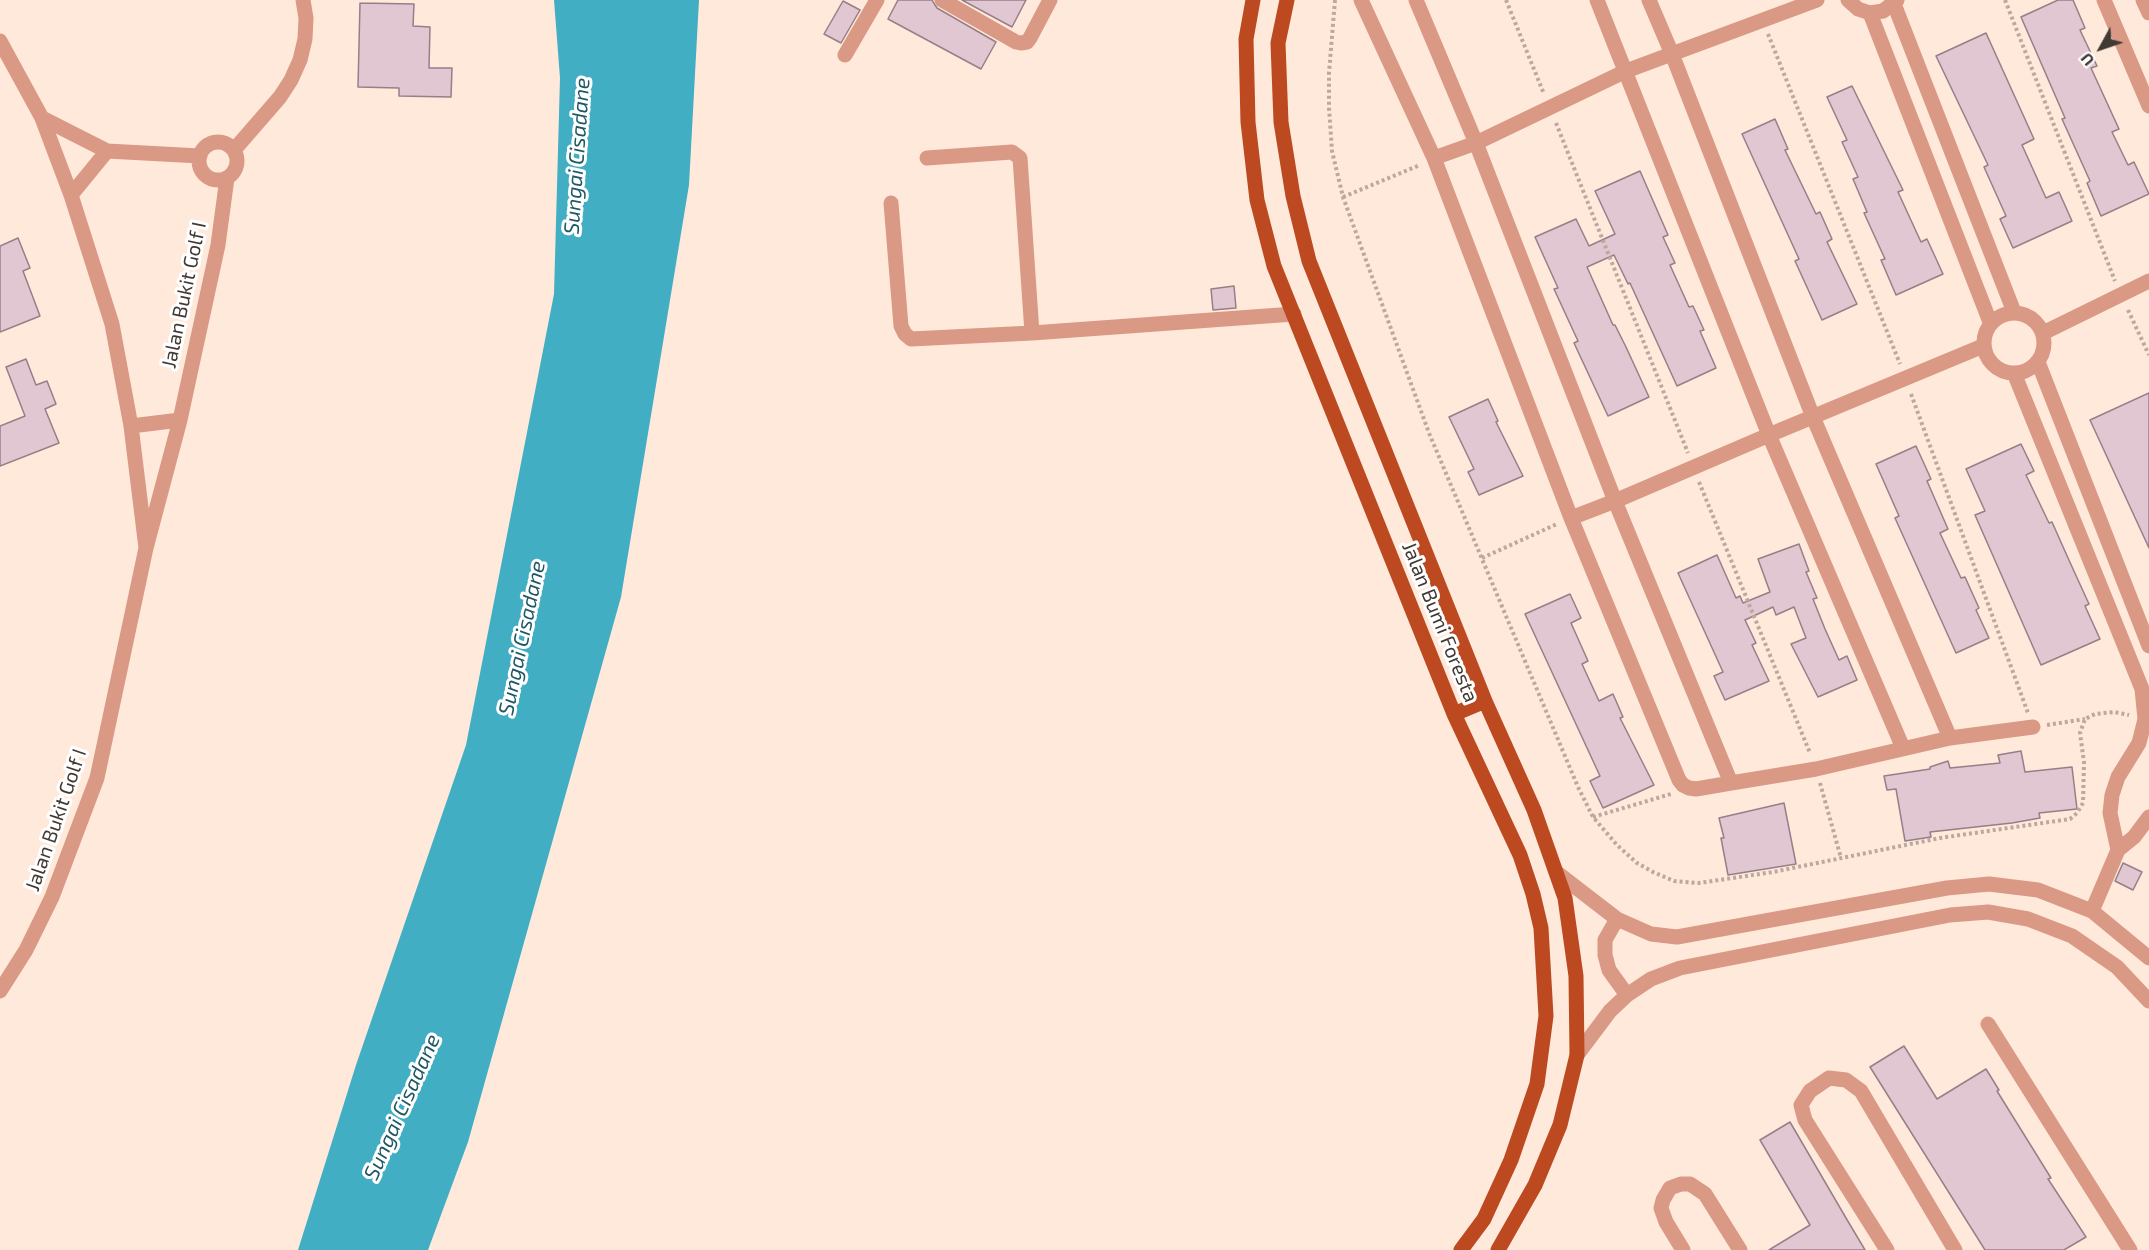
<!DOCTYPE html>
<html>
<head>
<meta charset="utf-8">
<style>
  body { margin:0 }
  #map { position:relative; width:2149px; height:1250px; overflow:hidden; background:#ffe9db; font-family:"Exo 2",sans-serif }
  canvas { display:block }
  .north { position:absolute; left:2071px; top:18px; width:60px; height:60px; -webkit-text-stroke:4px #fff; paint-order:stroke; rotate:230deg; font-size:16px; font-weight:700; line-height:24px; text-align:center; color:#413933 }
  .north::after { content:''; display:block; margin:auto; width:21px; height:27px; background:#413933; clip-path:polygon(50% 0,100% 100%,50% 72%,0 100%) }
</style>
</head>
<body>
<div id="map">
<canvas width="2149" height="1250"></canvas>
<div class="north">U</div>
</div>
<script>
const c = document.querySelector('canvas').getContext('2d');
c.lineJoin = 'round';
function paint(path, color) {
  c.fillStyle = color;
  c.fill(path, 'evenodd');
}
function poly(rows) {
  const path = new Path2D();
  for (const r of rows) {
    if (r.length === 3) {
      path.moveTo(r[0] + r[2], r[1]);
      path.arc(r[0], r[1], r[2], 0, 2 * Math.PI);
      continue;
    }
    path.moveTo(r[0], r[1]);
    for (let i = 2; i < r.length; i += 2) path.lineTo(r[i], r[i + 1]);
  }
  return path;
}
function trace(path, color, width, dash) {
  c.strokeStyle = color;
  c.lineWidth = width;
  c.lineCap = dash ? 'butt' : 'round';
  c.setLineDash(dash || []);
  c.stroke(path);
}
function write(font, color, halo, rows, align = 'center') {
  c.font = font + ' "Exo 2",sans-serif';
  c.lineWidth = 6;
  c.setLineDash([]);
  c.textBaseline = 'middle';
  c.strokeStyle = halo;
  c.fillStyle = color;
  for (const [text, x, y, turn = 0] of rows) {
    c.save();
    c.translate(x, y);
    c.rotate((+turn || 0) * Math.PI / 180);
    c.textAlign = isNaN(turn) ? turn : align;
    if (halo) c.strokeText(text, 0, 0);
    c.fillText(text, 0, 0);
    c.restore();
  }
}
paint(poly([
  [554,0,699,0,689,185,621,597,468,1142,428,1250,298,1250,356,1065,466,745,554,294,560,78]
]), '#42aec4');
const building = poly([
  [898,0,932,0,937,8,996,42,981,69,888,19,898,0],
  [962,0,1026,0,1012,27,962,0],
  [2058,0,2073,0,2085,28,2080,30,2097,66,2091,68,2119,129,2112,132,2128,165,2134,162,2149,194,2101,216,2087,183,2090,181,2062,119,2065,118,2021,17,2058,0],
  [843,1,860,10,841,43,824,34,843,1],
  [360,3,414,4,413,26,430,27,429,68,452,68,451,97,399,96,399,88,358,87,360,3],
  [1986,33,2034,139,2022,145,2046,198,2059,192,2072,221,2013,248,2000,219,2006,216,1984,167,1988,165,1936,56,1986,33],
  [1852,86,1903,190,1898,192,1921,242,1927,239,1943,274,1896,295,1881,260,1885,259,1864,213,1867,212,1853,179,1858,177,1842,142,1847,140,1827,97,1852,86],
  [1775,119,1788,149,1785,150,1816,214,1820,212,1832,239,1827,242,1857,304,1822,320,1795,261,1799,259,1742,134,1775,119],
  [1640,171,1668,235,1663,237,1675,263,1670,265,1689,307,1693,306,1704,330,1700,331,1716,368,1677,386,1630,283,1628,284,1614,255,1587,267,1613,325,1615,325,1626,347,1649,397,1608,416,1574,343,1578,341,1554,289,1558,288,1535,237,1576,219,1589,246,1615,234,1595,191,1640,171],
  [18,238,30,268,23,271,40,316,0,332,0,246,18,238],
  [1234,286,1236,308,1213,310,1211,289,1234,286],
  [26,359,36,385,47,381,56,404,45,409,59,443,0,466,0,426,25,416,6,367,26,359],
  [2149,393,2149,548,2090,420,2149,393],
  [1488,399,1498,421,1496,422,1523,476,1479,495,1468,472,1474,469,1449,417,1488,399],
  [2021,444,2034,471,2026,475,2049,523,2052,522,2068,558,2089,604,2085,606,2100,639,2041,665,1975,515,1985,511,1966,469,2021,444],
  [1916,446,1931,479,1927,481,1948,529,1940,533,1961,578,1965,577,1979,608,1976,610,1989,638,1956,653,1895,518,1899,516,1876,464,1916,446],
  [1799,544,1809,571,1806,572,1817,598,1813,599,1825,629,1839,660,1847,656,1857,680,1818,697,1791,644,1806,638,1794,607,1776,615,1773,607,1745,620,1756,643,1752,645,1769,681,1725,700,1714,676,1723,672,1678,573,1717,555,1736,598,1740,596,1743,603,1770,592,1758,559,1799,544],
  [1570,594,1581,618,1571,623,1588,661,1582,664,1599,701,1613,694,1623,717,1620,718,1654,785,1603,808,1590,781,1600,776,1525,614,1570,594],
  [2021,751,2025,772,2072,767,2077,809,2039,813,2040,818,2012,823,1930,832,1931,837,1905,841,1896,789,1887,790,1884,776,1930,769,1930,767,1948,761,1950,768,2000,763,1998,755,2021,751],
  [1784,803,1796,864,1728,875,1721,838,1724,838,1719,818,1784,803],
  [2123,863,2142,872,2133,890,2115,881,2123,863],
  [1904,1046,1937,1099,1986,1069,1999,1090,1997,1091,2051,1178,2048,1179,2086,1237,2064,1250,1985,1250,1870,1067,1904,1046],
  [1790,1122,1846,1218,1865,1250,1769,1250,1810,1225,1760,1140,1790,1122]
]);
paint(building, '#e0c7d1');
trace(building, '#967f88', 1.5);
trace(poly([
  [1335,0,1329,73,1329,108,1332,151,1343,197,1429,433,1578,787,1593,817,1617,845,1637,863,1653,872,1674,881,1699,883,1773,872,1940,838,2070,819,2077,813,2083,803,2084,762,2080,733,2085,719,2095,714,2114,712,2129,715],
  [1506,0,1544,94],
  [2005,0,2115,281],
  [1768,34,1900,364],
  [1556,123,1688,453],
  [1343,197,1420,165],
  [2128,310,2149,355],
  [1911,394,2028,713],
  [1699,482,1810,753],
  [1482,558,1557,524],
  [2047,725,2085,719],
  [1820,783,1841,858],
  [1593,817,1671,794]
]), '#baa99e', 4, [3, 3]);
trace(poly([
  [942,0,1016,42,1021,43,1027,42,1030,38,1050,0],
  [1361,0,1434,158,1571,518,1679,780,1683,785,1689,788,1696,789,1731,783,1816,769,1950,738,2033,727],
  [1416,0,1476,143,1615,501,1731,783],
  [1597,0,1769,435,1903,748],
  [1649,0,1672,54,1813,417,1950,738],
  [1848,0,1858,9,1870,13,1883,11,1897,0],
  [2104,0,2149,106],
  [2143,0,2149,13],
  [1894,4,2014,312],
  [1870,13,1990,322],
  [0,41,42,118,71,195,112,324,131,426,146,548,180,420,218,245,227,178],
  [845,55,877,0],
  [42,118,107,151,200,156],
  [218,161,19],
  [234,150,280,97,291,80,300,60,305,39,306,18,303,0],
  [927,158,1012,152,1020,158,1032,333],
  [1434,158,1476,143,1626,71,1817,0],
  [71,195,107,151],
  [891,203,901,326,905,334,911,339,1032,333,1294,314],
  [2014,343,30],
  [2043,333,2149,281],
  [2038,362,2149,646],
  [2014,373,2142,689,2145,719,2139,743,2118,777,2112,795,2110,813,2118,850],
  [131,426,180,420],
  [1571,518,1615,501,1769,435,1983,346],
  [1556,872,1617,919,1651,934,1677,937,1947,888,1989,884,2038,890,2092,911,2149,958],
  [2092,911,2118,850,2134,837,2149,817],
  [1617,919,1605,940,1605,955,1609,970,1627,995],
  [0,991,26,950,52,897,97,778,146,548],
  [1988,1024,2130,1250],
  [1577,1055,1610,1011,1627,995,1651,979,1680,968,1950,915,1988,912,2028,919,2072,936,2117,967,2149,1001],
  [1683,1250,1666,1222,1661,1208,1663,1200,1670,1188,1681,1184,1690,1184,1705,1194,1740,1250],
  [1887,1250,1805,1120,1801,1105,1810,1091,1829,1078,1846,1080,1861,1091,1955,1250]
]), '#da9984', 15);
trace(poly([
  [1253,0,1246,39,1248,122,1257,200,1274,266,1454,714,1520,855,1533,894,1541,928,1546,1016,1537,1084,1511,1160,1484,1219,1461,1250],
  [1287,0,1278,43,1281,122,1293,196,1309,261,1485,701,1534,810,1565,898,1576,976,1577,1055,1560,1125,1535,1185,1498,1250],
  [1454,714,1485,701]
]), '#bd4920', 15);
write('20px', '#413933', '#fff', [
  ["Jalan Bukit Golf I",184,295,-78],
  ["Jalan Bumi Foresta",1440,622,68],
  ["Jalan Bukit Golf I",56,820,-71]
]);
write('italic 21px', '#1d5864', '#fff', [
  ["Sungai Cisadane",577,156,-86],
  ["Sungai Cisadane",522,638,-78],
  ["Sungai Cisadane",402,1107,-66]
]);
</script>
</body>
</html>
